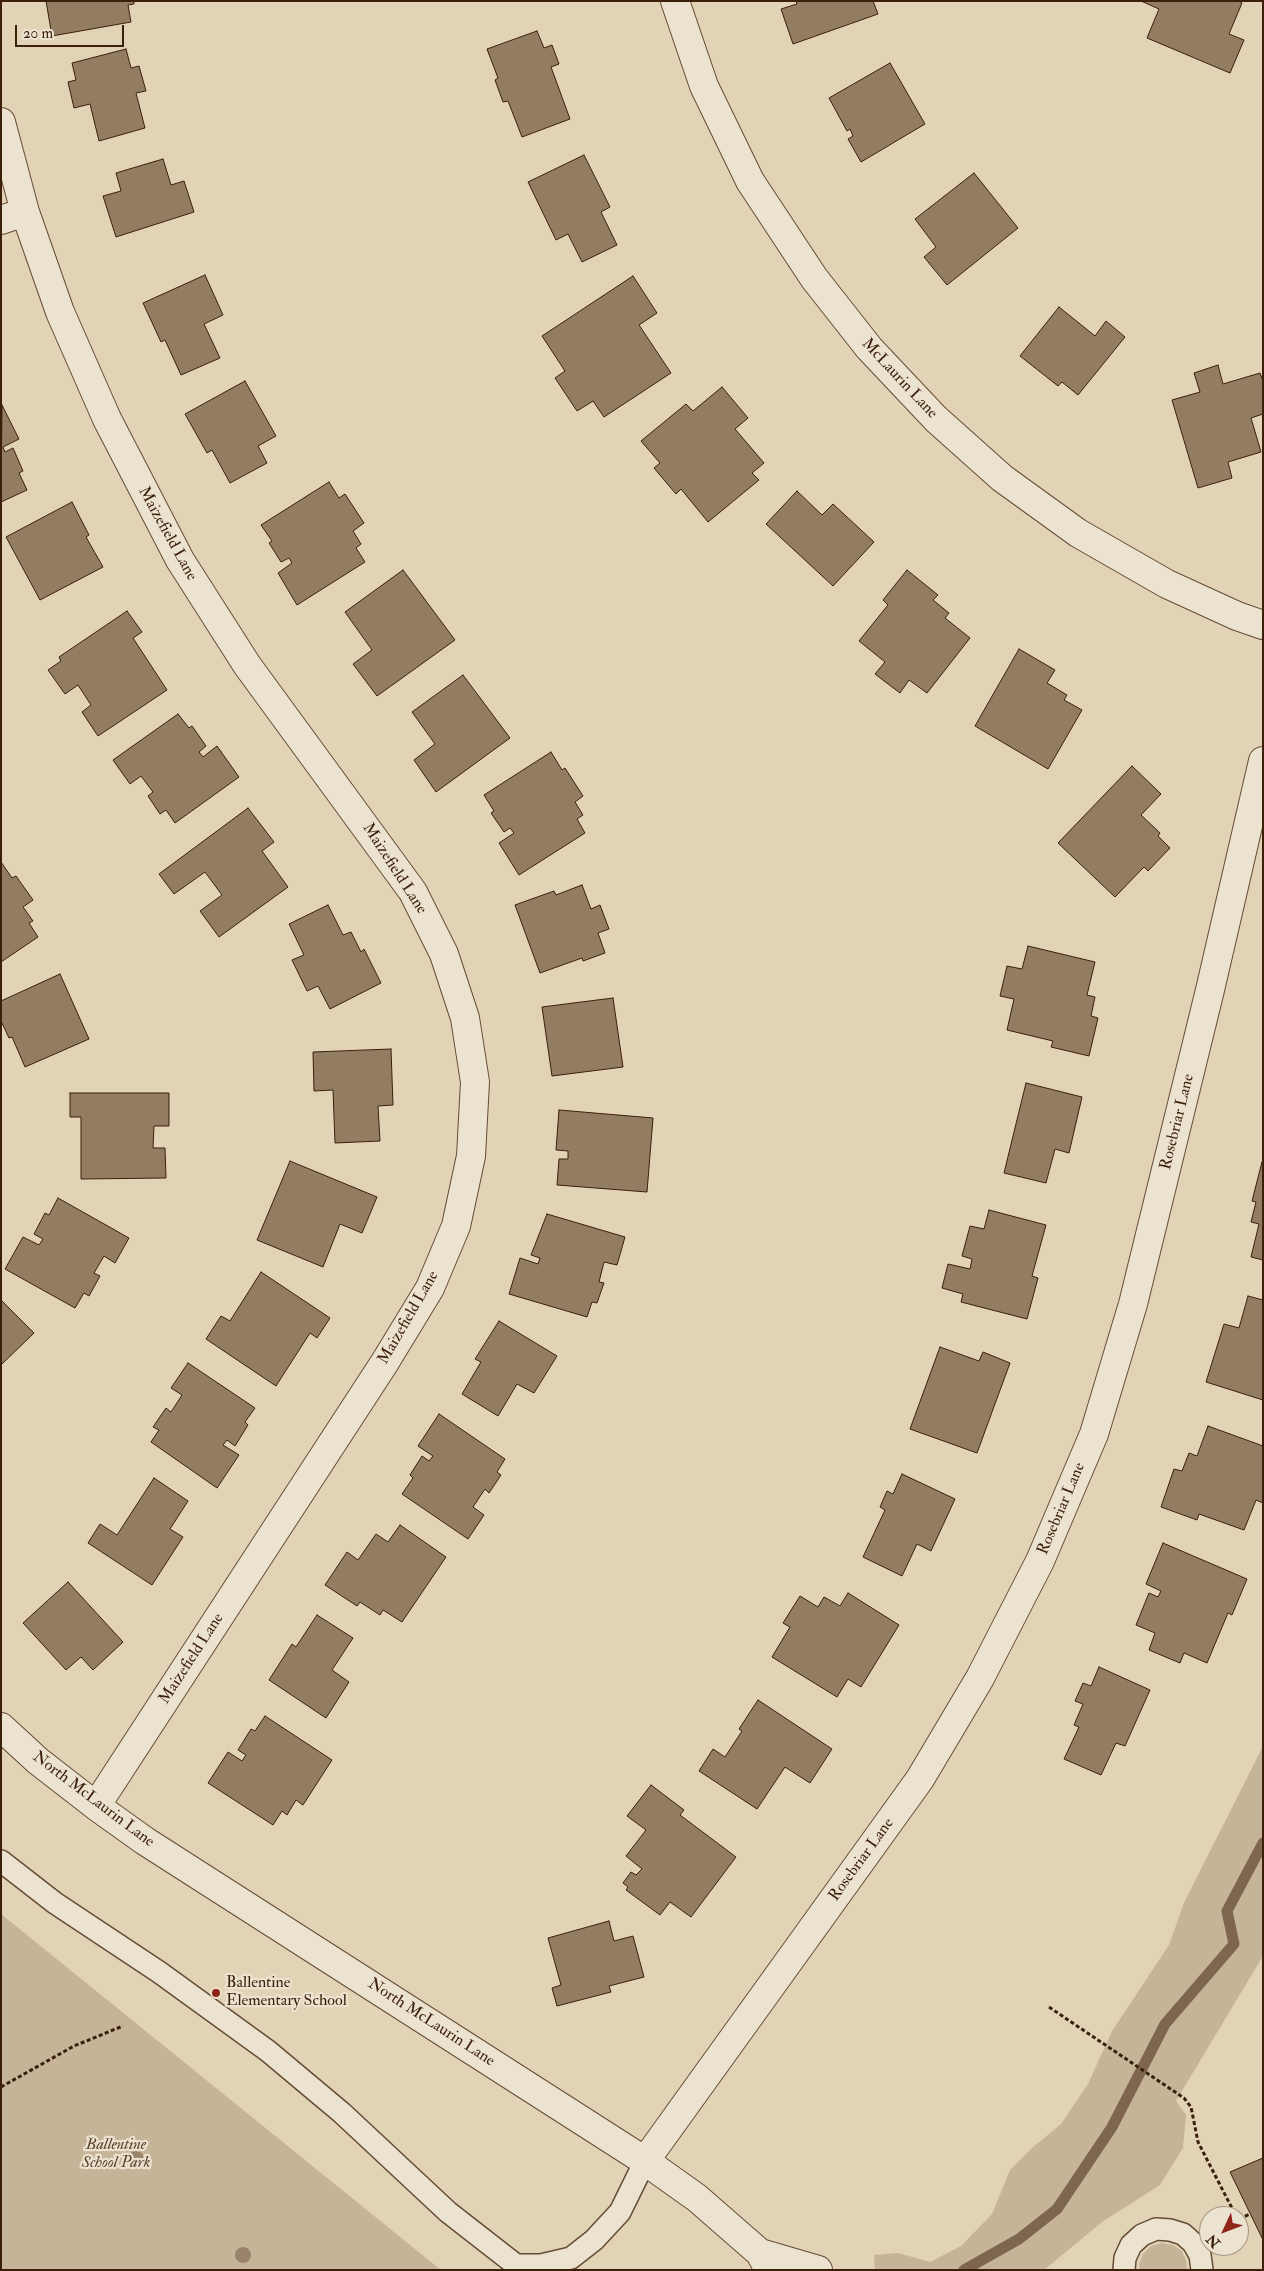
<!DOCTYPE html>
<html>
<head>
<meta charset="utf-8">
<style>
  body { margin:0 }
  #map { position:relative; width:1264px; height:2271px; overflow:hidden; background:#e2d3b6; font-family:"IM FELL Double Pica",serif }
  canvas { display:block }
  .frame { position:absolute; inset:0; border:2px solid #3b1f09; pointer-events:none }
  .north { position:absolute; left:1199px; top:2206px; width:50px; height:50px; box-sizing:border-box; background:#ece2d0; border:1px solid #a59480; border-radius:50%; rotate:227deg; font-size:14px; font-weight:700; line-height:20px; text-align:center; color:#3b1f09 }
  .north::after { content:''; display:block; margin:auto; width:18px; height:22px; background:#8f2418; clip-path:polygon(50% 0,100% 100%,50% 72%,0 100%) }
  .scale { position:absolute; left:15px; top:25px; width:109px; height:22px; box-sizing:border-box; border:2px solid #3b1f09; border-top:0; padding-left:6px; font-size:15px; line-height:18px; white-space:nowrap; color:#3b1f09; -webkit-text-stroke:4px #ece2d0; paint-order:stroke }
</style>
</head>
<body>
<div id="map">
<canvas width="1264" height="2271"></canvas>
<div class="frame"></div>
<div class="north">N</div>
<div class="scale">20 m</div>
</div>
<script>
const c = document.querySelector('canvas').getContext('2d');
c.lineJoin = 'round';
function paint(path, color) {
  c.fillStyle = color;
  c.fill(path, 'evenodd');
}
function poly(rows) {
  const path = new Path2D();
  for (const r of rows) {
    path.moveTo(r[0], r[1]);
    for (let i = 2; i < r.length; i += 2) path.lineTo(r[i], r[i + 1]);
  }
  return path;
}
function trace(path, color, width, dash) {
  c.strokeStyle = color;
  c.lineWidth = width;
  c.lineCap = dash ? 'butt' : 'round';
  c.setLineDash(dash || []);
  c.stroke(path);
}
function write(font, color, halo, rows, align = 'center') {
  c.font = font + ' "IM FELL Double Pica",serif';
  c.lineWidth = 4.5;
  c.setLineDash([]);
  c.textBaseline = 'middle';
  c.strokeStyle = halo;
  c.fillStyle = color;
  for (const [text, x, y, turn = 0] of rows) {
    c.save();
    c.translate(x, y);
    c.rotate((+turn || 0) * Math.PI / 180);
    c.textAlign = isNaN(turn) ? turn : align;
    if (halo) c.strokeText(text, 0, 0);
    c.fillText(text, 0, 0);
    c.restore();
  }
}
paint(poly([
  [1263,1746,1263,1956,1176,2101,1186,2115,1183,2148,1160,2185,1102,2222,1044,2270,875,2270,874,2255,898,2253,930,2262,961,2246,992,2214,1010,2170,1032,2148,1061,2124,1088,2084,1112,2031,1169,1945,1184,1903],
  [1,1914,441,2270,1,2270],
  [1162,2243,1173,2245,1182,2251,1186,2260,1187,2270,1140,2270,1139,2264,1143,2254,1151,2246]
]), '#c6b499');
trace(poly([
  [964,2270,1019,2239,1057,2209,1112,2127,1165,2024,1234,1944,1227,1911,1263,1843]
]), '#7d664d', 11);
const building = poly([
  [46,1,134,1,134,4,128,5,131,22,52,36,46,1],
  [796,1,873,1,878,14,793,44,781,9,797,4,796,1],
  [1239,1,1242,3,1229,34,1244,40,1230,73,1147,38,1159,9,1141,1,1239,1],
  [537,31,544,48,552,45,559,64,551,67,570,119,522,137,508,101,503,102,495,80,498,78,487,49,537,31],
  [126,49,131,68,139,66,146,91,136,93,145,128,99,141,90,104,74,108,68,82,76,80,72,63,126,49],
  [890,63,925,124,861,162,848,139,853,136,850,129,847,131,829,98,890,63],
  [584,155,610,207,601,212,617,245,582,262,568,234,556,240,528,182,584,155],
  [163,159,171,185,184,181,194,212,116,237,103,196,121,191,116,173,163,159],
  [974,173,1018,228,947,285,924,257,936,247,915,219,974,173],
  [205,275,223,315,204,324,220,358,181,375,165,340,161,342,143,303,205,275],
  [633,276,657,313,639,325,671,373,604,417,593,401,577,411,555,378,565,371,542,336,633,276],
  [1059,307,1095,336,1106,321,1125,337,1078,395,1062,382,1058,386,1020,356,1059,307],
  [1218,365,1223,384,1260,373,1263,381,1263,414,1251,418,1261,452,1228,462,1232,478,1198,488,1172,400,1200,392,1194,373,1218,365],
  [245,381,276,436,258,446,267,463,230,483,212,450,207,453,185,414,245,381],
  [722,387,748,418,735,429,764,463,752,473,759,480,708,522,681,489,676,494,654,468,660,463,641,441,686,404,693,411,722,387],
  [2,405,19,439,3,447,5,452,13,448,23,471,19,473,27,490,1,502,2,405],
  [329,482,339,498,345,494,364,523,353,531,361,544,356,548,365,562,297,605,278,573,292,563,289,558,281,562,269,543,272,541,261,525,329,482],
  [797,491,822,515,833,504,874,542,833,586,766,524,797,491],
  [72,502,89,535,86,537,103,567,40,600,6,537,72,502],
  [403,570,455,640,377,696,353,664,372,650,345,612,403,570],
  [907,570,938,595,933,600,949,613,945,618,970,638,927,693,909,680,900,693,875,674,885,662,859,641,888,605,883,600,907,570],
  [127,611,142,632,133,638,167,690,98,736,82,712,91,705,78,685,65,694,48,670,61,661,59,657,127,611],
  [1019,649,1055,670,1047,683,1067,695,1064,700,1082,710,1048,769,975,726,1019,649],
  [463,675,510,738,436,792,414,760,435,744,412,712,463,675],
  [178,714,189,728,192,726,206,746,199,752,203,757,217,746,239,777,175,823,166,810,160,814,148,796,153,792,141,776,130,784,113,760,178,714],
  [551,752,562,770,565,768,583,796,575,802,583,815,577,819,585,833,519,875,499,843,514,833,510,828,504,832,491,813,494,811,484,795,551,752],
  [1132,766,1161,794,1141,815,1160,833,1158,836,1170,848,1148,871,1144,867,1115,897,1058,843,1132,766],
  [248,808,274,842,262,851,288,887,219,937,200,911,222,895,205,872,174,894,159,874,248,808],
  [1,862,12,878,16,876,33,900,23,907,33,921,29,923,38,937,1,962,1,862],
  [582,885,591,909,600,905,609,929,598,933,605,953,583,961,582,958,540,973,515,905,554,891,556,895,582,885],
  [328,905,343,935,351,932,361,952,364,949,381,983,330,1009,318,986,307,991,292,960,304,955,289,924,328,905],
  [1028,946,1095,962,1087,995,1095,997,1091,1016,1098,1018,1089,1056,1051,1047,1053,1041,1007,1030,1014,999,1000,996,1007,966,1022,969,1028,946],
  [60,974,89,1039,25,1067,12,1037,9,1038,1,1021,1,1001,60,974],
  [613,998,623,1067,552,1076,542,1007,613,998],
  [391,1049,393,1105,378,1106,380,1141,335,1143,333,1090,314,1091,313,1052,391,1049],
  [1026,1083,1082,1097,1069,1153,1055,1149,1046,1183,1004,1173,1026,1083],
  [70,1093,169,1093,169,1126,154,1126,153,1148,165,1148,166,1178,81,1179,81,1117,70,1117,70,1093],
  [559,1110,653,1118,647,1192,557,1185,559,1159,568,1159,568,1151,556,1150,559,1110],
  [290,1161,377,1197,362,1233,340,1224,323,1267,257,1240,290,1161],
  [1262,1162,1263,1162,1263,1260,1251,1257,1259,1224,1251,1222,1256,1202,1252,1201,1262,1162],
  [58,1198,129,1238,115,1263,104,1256,94,1273,100,1276,89,1296,84,1293,75,1308,5,1269,23,1237,39,1245,43,1239,34,1234,45,1213,49,1215,58,1198],
  [989,1210,1046,1225,1032,1276,1038,1278,1027,1319,961,1302,963,1294,942,1288,948,1264,970,1269,972,1259,962,1256,970,1226,984,1229,989,1210],
  [547,1214,625,1237,617,1265,604,1262,599,1282,604,1283,597,1303,592,1302,587,1317,509,1294,520,1258,538,1264,540,1258,531,1255,547,1214],
  [261,1272,330,1318,317,1338,310,1333,276,1386,206,1339,221,1316,230,1321,261,1272],
  [1248,1296,1263,1300,1263,1400,1206,1382,1224,1324,1239,1328,1248,1296],
  [1,1300,34,1333,1,1365,1,1300],
  [499,1321,557,1356,534,1393,517,1384,498,1416,462,1394,481,1362,475,1359,499,1321],
  [940,1347,979,1361,983,1352,1010,1363,977,1453,910,1429,940,1347],
  [188,1363,255,1408,245,1422,248,1425,235,1446,227,1440,223,1445,239,1455,217,1488,151,1442,159,1430,153,1427,166,1408,171,1412,182,1395,171,1388,188,1363],
  [439,1414,505,1459,497,1472,501,1475,489,1493,485,1489,473,1507,484,1515,468,1539,402,1494,413,1478,410,1475,422,1456,429,1461,433,1456,418,1446,439,1414],
  [1208,1426,1263,1446,1263,1503,1256,1500,1244,1530,1199,1514,1197,1520,1161,1507,1174,1469,1182,1471,1189,1453,1197,1456,1208,1426],
  [902,1474,955,1499,931,1551,917,1544,902,1576,863,1557,885,1510,880,1507,887,1491,893,1494,902,1474],
  [154,1478,188,1501,170,1529,183,1537,152,1585,88,1543,100,1524,117,1535,154,1478],
  [400,1525,446,1557,402,1622,383,1610,380,1615,360,1602,357,1606,325,1585,347,1552,358,1560,376,1534,388,1542,400,1525],
  [1163,1543,1247,1579,1232,1615,1228,1613,1207,1663,1184,1653,1180,1663,1149,1650,1155,1633,1136,1625,1149,1593,1158,1597,1161,1591,1146,1584,1163,1543],
  [68,1582,123,1642,93,1670,81,1657,66,1670,23,1623,68,1582],
  [848,1593,899,1625,861,1687,848,1679,837,1697,772,1657,790,1627,783,1623,800,1596,818,1607,824,1597,840,1606,848,1593],
  [317,1615,353,1638,332,1670,349,1682,326,1718,269,1680,292,1644,296,1647,317,1615],
  [1099,1667,1150,1690,1125,1746,1116,1743,1101,1775,1064,1759,1079,1727,1074,1725,1083,1704,1075,1701,1083,1683,1091,1686,1099,1667],
  [758,1700,832,1749,810,1783,785,1767,757,1809,699,1771,713,1749,725,1757,742,1731,739,1729,758,1700],
  [265,1716,332,1760,303,1805,296,1800,287,1815,282,1811,273,1825,208,1783,228,1752,242,1761,246,1755,238,1750,251,1729,255,1731,265,1716],
  [651,1785,684,1810,680,1815,736,1857,691,1917,670,1902,660,1915,626,1890,628,1887,623,1883,631,1872,636,1875,642,1869,626,1856,646,1830,627,1816,651,1785],
  [609,1921,614,1941,633,1936,644,1977,609,1986,611,1992,557,2006,552,1988,561,1985,548,1938,609,1921],
  [1263,2158,1263,2240,1230,2172,1263,2158]
]);
paint(building, '#927d63');
trace(building, '#3b1f09', 1);
const lane = poly([
  [1,1861,55,1903,159,1972,268,2051,342,2113,448,2212,516,2265,541,2265,571,2258,594,2240,620,2212,645,2161],
  [1124,2270,1125,2258,1131,2245,1142,2235,1156,2229,1170,2230,1183,2234,1193,2243,1200,2255,1202,2270]
]);
const street = poly([
  [675,1,704,86,750,181,814,278,869,348,936,419,1002,478,1078,533,1167,584,1237,616,1263,625],
  [1,122,25,212,60,312,107,419,180,560,247,665,413,892,444,954,465,1018,475,1082,471,1156,456,1226,430,1288,385,1362,96,1806],
  [1,220,25,212],
  [1,1727,38,1761,96,1806,145,1841,645,2161,697,2198,760,2253,769,2270],
  [645,2161,920,1779,980,1678,1040,1561,1094,1434,1133,1304,1210,990,1263,761],
  [760,2253,818,2270]
]);
trace(lane, '#654c34', 24);
trace(street, '#654c34', 30);
trace(poly([
  [1049,2007,1184,2098,1191,2107,1198,2142,1236,2216],
  [1,2087,74,2046,123,2026],
  [1239,2219,1250,2214]
]), '#3b1f09', 3, [4, 2.5]);
trace(lane, '#ece2d0', 21);
trace(street, '#ece2d0', 28);
c.fillStyle = '#99846b';
for (const [x, y] of [
  [136,2159],
  [243,2255]
]) {
  c.beginPath();
  c.arc(x, y, 8, 0, 2 * Math.PI);
  c.fill();
}
for (const [x, y, r, color] of [
  [216,1993,5,"#8f2418"]
]) {
  const dot = new Path2D();
  dot.arc(x, y, r, 0, 2 * Math.PI);
  c.fillStyle = color;
  c.fill(dot);
  trace(dot, '#ece2d0', 2);
}
write('16px', '#3b1f09', '#ece2d0', [
  ["McLaurin Lane",899,379,47],
  ["Maizefield Lane",167,534,61],
  ["Maizefield Lane",394,869,57],
  ["Rosebriar Lane",1178,1122,-76],
  ["Maizefield Lane",409,1318,-60],
  ["Rosebriar Lane",1062,1509,-67],
  ["Maizefield Lane",192,1659,-57],
  ["North McLaurin Lane",93,1800,37],
  ["Rosebriar Lane",862,1860,-54],
  ["North McLaurin Lane",431,2023,33]
]);
write('16px', '#3b1f09', '#ece2d0', [
  ["Ballentine",226,1984],
  ["Elementary School",226,2002]
], 'left');
write('italic 16px', '#5e442d', '#ece2d0', [
  ["Ballentine",116,2146],
  ["School Park",116,2164]
]);
</script>
</body>
</html>
